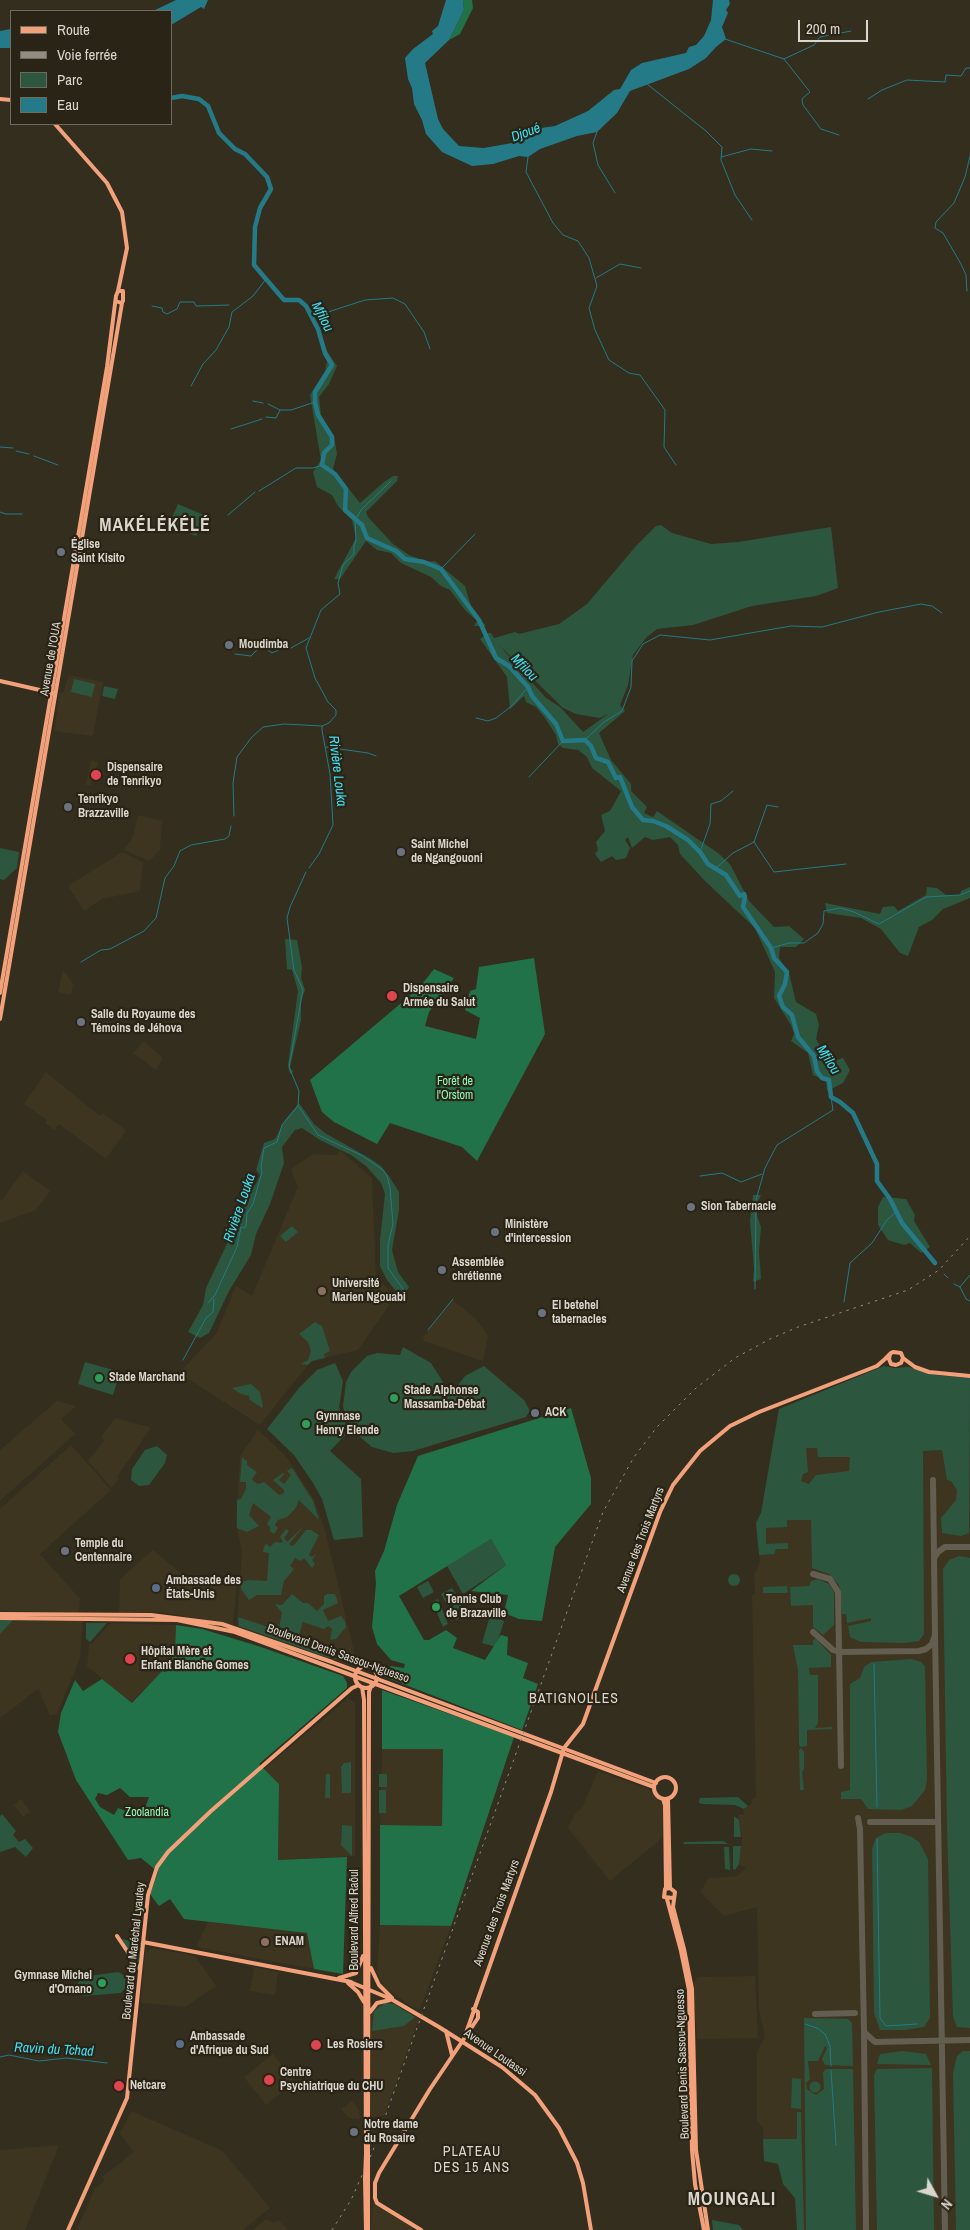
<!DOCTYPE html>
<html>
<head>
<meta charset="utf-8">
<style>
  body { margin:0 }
  #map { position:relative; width:970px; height:2230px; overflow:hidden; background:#342e1f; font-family:"Archivo Narrow",sans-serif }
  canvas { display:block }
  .legend { position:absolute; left:10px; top:10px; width:162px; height:115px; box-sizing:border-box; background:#2a2416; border:1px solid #706b5f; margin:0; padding:6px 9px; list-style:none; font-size:15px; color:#dad6cd }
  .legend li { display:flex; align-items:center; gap:10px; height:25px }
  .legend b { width:25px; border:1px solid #706b5f }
  .north { position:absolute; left:910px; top:2170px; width:50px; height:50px; -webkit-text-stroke:4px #2a2416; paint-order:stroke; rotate:129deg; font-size:14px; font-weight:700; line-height:20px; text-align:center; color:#dad6cd }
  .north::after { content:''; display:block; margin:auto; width:18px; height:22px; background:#dad6cd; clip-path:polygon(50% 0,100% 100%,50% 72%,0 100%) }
  .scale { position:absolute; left:798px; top:20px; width:70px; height:22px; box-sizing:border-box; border:2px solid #dad6cd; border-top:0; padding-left:6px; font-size:15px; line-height:18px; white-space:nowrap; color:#dad6cd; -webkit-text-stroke:4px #2a2416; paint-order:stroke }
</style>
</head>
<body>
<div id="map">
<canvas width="970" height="2230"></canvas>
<ul class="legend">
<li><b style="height:6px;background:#f2a17b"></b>Route</li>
<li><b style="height:6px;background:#928d82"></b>Voie ferrée</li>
<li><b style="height:14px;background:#2d563e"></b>Parc</li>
<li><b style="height:14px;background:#247b87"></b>Eau</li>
</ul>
<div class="north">N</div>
<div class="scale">200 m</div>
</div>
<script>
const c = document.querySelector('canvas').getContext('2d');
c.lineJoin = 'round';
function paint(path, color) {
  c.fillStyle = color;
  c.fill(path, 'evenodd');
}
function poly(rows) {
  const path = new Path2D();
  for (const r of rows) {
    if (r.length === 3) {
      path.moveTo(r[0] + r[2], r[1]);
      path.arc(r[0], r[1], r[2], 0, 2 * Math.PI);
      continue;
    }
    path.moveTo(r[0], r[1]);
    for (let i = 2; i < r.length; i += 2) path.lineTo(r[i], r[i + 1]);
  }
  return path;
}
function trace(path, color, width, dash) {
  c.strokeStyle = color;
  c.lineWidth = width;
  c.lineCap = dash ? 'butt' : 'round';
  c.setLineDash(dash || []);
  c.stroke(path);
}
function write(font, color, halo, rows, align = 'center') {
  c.font = font + ' "Archivo Narrow",sans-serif';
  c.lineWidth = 4.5;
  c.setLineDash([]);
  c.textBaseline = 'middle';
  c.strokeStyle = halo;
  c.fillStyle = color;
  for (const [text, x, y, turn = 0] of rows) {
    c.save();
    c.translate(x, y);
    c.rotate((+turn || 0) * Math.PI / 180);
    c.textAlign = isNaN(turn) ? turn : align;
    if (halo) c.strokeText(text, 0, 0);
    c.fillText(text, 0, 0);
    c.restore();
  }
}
paint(poly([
  [69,675,103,682,93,736,54,731,60,692,63,693],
  [91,760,98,762,96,771,104,772,102,779,93,778,91,786,86,785],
  [138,815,162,821,160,850,149,861,124,850,133,836],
  [122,852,143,862,140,891,102,899,84,911,68,886],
  [63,970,73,984,71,995,58,992],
  [144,1041,163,1058,156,1070,133,1053],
  [46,1072,100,1116,102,1113,126,1130,106,1159,59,1124,54,1130,45,1123,47,1120,24,1104],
  [340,1150,372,1178,376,1276,395,1297,358,1350,311,1361,260,1425,179,1373,216,1334,236,1286,252,1296,298,1187,291,1169,313,1154,337,1155],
  [23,1171,50,1191,36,1210,0,1223,0,1199,2,1200],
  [453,1300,477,1320,488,1336,483,1361,424,1341,423,1337],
  [901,1369,935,1375,970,1378,970,2230,797,2230,795,2198,783,2184,778,2164,764,2161,763,2129,757,2120,757,2052,765,2037,759,2009,757,1907,724,1916,700,1892,709,1878,738,1876,746,1867,739,1865,742,1837,738,1815,744,1814,743,1810,752,1803,753,1798,756,1798,752,1595,755,1595,754,1575,760,1562,756,1523,761,1513,779,1409],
  [57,1401,76,1406,61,1419,75,1434,0,1501,0,1450],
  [115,1418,150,1427,150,1429,117,1477,119,1479,112,1488,88,1461,104,1440,101,1437],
  [258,1430,285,1455,314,1499,325,1530,357,1664,355,1667,237,1626,242,1551,236,1524,240,1456],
  [71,1445,111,1490,40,1554,80,1599,79,1613,0,1610,0,1509],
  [153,1550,193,1583,237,1583,233,1625,161,1612,119,1613,120,1579],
  [0,1619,83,1620,80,1658,57,1714,50,1716,38,1689,0,1718],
  [110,1623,176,1625,175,1651,165,1672,162,1671,131,1703,87,1666,89,1644,92,1644],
  [348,1698,355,1703,355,1856,278,1860,279,1784,264,1769],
  [443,1748,442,1826,380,1825,382,1749],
  [598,1771,648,1789,663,1804,662,1838,610,1881,568,1828,575,1814,582,1808],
  [21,1799,30,1812,23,1817,14,1805],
  [208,1922,308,1933,314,1969,196,1947],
  [380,1925,451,1926,420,2009,411,2006,384,1987,377,1973],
  [152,1948,195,1956,216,1986,185,2007,141,2003,145,1952],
  [254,1967,278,1972,275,1995,250,1991],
  [755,1976,758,2038,697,2039,693,1983,698,1977],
  [382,2002,392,2002,419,2019,384,2116,371,2117,371,2012],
  [273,2054,295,2082,266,2105,244,2077],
  [352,2101,359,2110,360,2119,349,2118,341,2109],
  [131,2111,223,2151,270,2208,243,2230,77,2230,95,2188,105,2181,102,2177,134,2152,120,2134],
  [59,2145,25,2230,0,2230,0,2150],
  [373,2200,414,2228,413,2230,371,2230],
  [266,2219,274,2223,278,2220,288,2230,253,2230]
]), '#3d3520');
paint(poly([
  [325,348,337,366,329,384,319,397,321,415,334,436,337,454,333,469,360,503,384,482,393,476,398,476,397,481,366,512,368,517,393,544,409,555,427,562,435,561,465,586,472,610,486,626,474,626,477,621,465,610,450,590,441,586,431,577,401,563,391,553,377,550,366,541,340,579,334,579,356,538,352,520,338,506,332,495,317,487,313,472,321,460,310,395,325,371,327,361,323,354],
  [178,504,206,516,196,536,169,524],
  [661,525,672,533,711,544,738,542,831,527,838,588,816,596,752,606,693,625,657,629,646,638,633,655,628,685,620,705,625,711,599,733,611,760,631,784,631,791,647,807,644,813,653,817,657,811,718,853,730,864,749,901,774,927,789,926,804,939,796,947,780,947,779,958,789,973,796,1002,816,1014,819,1025,816,1039,830,1062,843,1058,850,1070,843,1083,827,1091,826,1081,813,1075,808,1053,791,1041,794,1034,791,1025,774,998,775,972,755,928,705,881,680,854,678,845,670,837,653,840,645,837,632,848,628,837,625,840,630,848,626,858,616,860,612,856,601,862,595,854,598,850,596,842,605,831,601,815,610,811,621,791,592,768,587,757,578,750,563,748,558,744,556,735,545,718,536,707,526,702,524,696,510,709,507,677,480,639,488,633,491,633,494,638,515,632,519,634,559,624,587,604,636,546,656,526],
  [499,645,563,708,576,714,600,718,608,714,583,732,560,707,546,698],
  [74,679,95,684,92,697,71,692],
  [104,686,118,689,115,699,102,696],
  [0,848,19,852,17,868,4,880,0,879],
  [927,887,937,888,946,895,960,895,961,891,970,887,970,898,943,909,932,920,919,927,908,956,900,953,881,929,861,918,827,913,825,903,880,914,883,907,894,906,898,911,926,895],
  [285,939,297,940,302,968,301,978,305,990,301,1000,301,1020,290,1067,293,1072,290,1074,288,1065,298,991,292,970,287,969],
  [299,1103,314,1124,325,1133,371,1159,381,1166,389,1176,399,1192,399,1210,392,1250,398,1272,409,1287,406,1292,399,1295,387,1280,380,1266,380,1240,385,1194,381,1183,366,1166,351,1155,320,1140,302,1128,295,1130,282,1147,284,1163,270,1204,256,1234,251,1255,229,1291,209,1333,200,1338,188,1332,203,1305,206,1288,234,1229,236,1218,249,1191,256,1184,260,1175,256,1170,264,1143,275,1139,285,1120],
  [753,1195,761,1195,757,1204,757,1216,761,1227,759,1251,761,1279,753,1282,754,1269,750,1221],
  [883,1197,906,1199,915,1215,914,1221,930,1247,921,1253,910,1243,904,1245,888,1240,878,1225,878,1207],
  [292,1226,298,1232,286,1242,280,1236],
  [315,1322,322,1326,330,1351,324,1354,325,1358,312,1361,308,1365,301,1364,308,1360,311,1351,308,1342,299,1334],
  [403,1347,431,1363,448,1390,455,1389,465,1376,484,1366,524,1400,530,1411,526,1417,413,1451,393,1453,372,1447,353,1431,346,1418,343,1406,346,1382,351,1372,367,1356,377,1353,400,1355],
  [85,1362,120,1372,113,1395,78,1384],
  [335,1363,343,1381,339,1408,349,1431,330,1451,361,1479,363,1537,334,1540,322,1499,313,1483,294,1455,267,1429,299,1388,317,1370],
  [884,1366,894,1368,909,1367,935,1375,970,1378,969,1533,961,1536,942,1533,941,1518,956,1500,957,1490,951,1481,947,1480,942,1450,923,1451,924,1634,919,1641,905,1643,861,1642,850,1637,848,1626,871,1621,871,1618,847,1623,846,1614,842,1614,839,1585,829,1574,812,1568,811,1520,787,1520,787,1527,766,1528,766,1544,788,1543,788,1549,776,1549,774,1554,759,1555,756,1523,761,1513,779,1409],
  [806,1448,817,1448,818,1457,850,1457,849,1471,816,1475,809,1484,801,1481,803,1474,808,1472],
  [251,1384,260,1392,263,1406,262,1408,250,1400,249,1396,241,1394,232,1388],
  [157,1446,167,1455,165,1463,149,1485,139,1486,131,1480,132,1469,145,1450],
  [242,1458,247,1461,247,1465,257,1472,252,1479,253,1481,258,1484,264,1482,279,1495,284,1493,284,1490,273,1480,283,1473,284,1474,279,1480,284,1484,291,1475,287,1471,292,1468,313,1501,319,1520,299,1500,295,1509,287,1517,278,1520,275,1525,278,1528,274,1534,270,1531,270,1527,267,1524,271,1517,253,1503,249,1515,259,1526,247,1532,237,1528,237,1500,241,1499,246,1489,246,1482,240,1482],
  [304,1526,289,1544,292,1546,295,1544,306,1530,311,1530,319,1535,309,1555,312,1557,316,1554,312,1560,315,1564,312,1568,304,1558,301,1561,295,1558,290,1566,294,1569,284,1581,281,1595,257,1595,249,1600,241,1589,241,1582,249,1580,267,1581,269,1553,263,1552,264,1547,266,1544,270,1547,275,1542,281,1543,283,1541,280,1537,286,1529,289,1531,284,1538,287,1542],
  [491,1539,506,1565,463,1594,447,1566],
  [959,1556,970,1558,970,2028,957,2027,953,2017,947,1828,943,1569,949,1560],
  [734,1580,6],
  [818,1579,829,1584,834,1592,834,1625,823,1635,813,1627,813,1605,791,1606,790,1587,809,1586,811,1581],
  [428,1581,434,1592,423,1598,417,1587],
  [787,1586,788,1592,786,1593,763,1593,763,1587],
  [452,1588,459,1600,448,1606,441,1594],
  [292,1594,303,1603,308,1603,317,1611,324,1604,324,1596,327,1594,335,1594,338,1603,323,1610,328,1621,341,1616,345,1621,346,1627,336,1639,330,1640,332,1629,328,1626,324,1629,303,1622,299,1635,279,1628,282,1613,275,1604,282,1605],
  [438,1599,448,1624,443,1627,432,1602],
  [460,1602,467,1614,456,1620,449,1608],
  [490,1616,504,1621,496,1647,482,1643],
  [238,1617,337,1650,329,1658,239,1626],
  [0,1620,13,1620,0,1634],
  [86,1623,107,1623,90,1642,86,1639],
  [816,1639,831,1655,831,1667,809,1668,810,1675,818,1675,818,1723,815,1728,832,1727,832,1729,807,1730,807,1746,801,1747,799,1745,798,1670,793,1645,813,1645,813,1640],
  [912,1659,921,1662,925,1666,927,1780,925,1790,912,1806,901,1810,868,1809,861,1799,841,1799,841,1792,850,1790,850,1684,860,1678,864,1667,871,1662],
  [801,1748,804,1752,804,1769,802,1772,804,1790,800,1790,799,1750],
  [351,1762,351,1793,342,1793,341,1767,344,1763],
  [326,1774,330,1774,330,1798,325,1798],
  [379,1774,387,1774,387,1787,379,1787],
  [379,1790,386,1790,386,1813,379,1813],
  [738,1797,748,1806,744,1809,735,1805,703,1804,699,1803,699,1800,700,1798],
  [2,1814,16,1831,13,1835,19,1842,25,1839,33,1848,26,1857,15,1847,0,1852,0,1816],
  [734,1816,739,1820,741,1837,734,1837],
  [342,1825,352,1826,352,1856,341,1845],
  [886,1833,900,1833,912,1837,919,1842,928,1859,930,2018,924,2027,905,2030,880,2030,874,2013,872,1849,876,1838],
  [723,1841,728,1844,683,1844,684,1842],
  [733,1846,741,1846,739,1864,735,1870,733,1869],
  [724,1847,729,1847,730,1870,725,1869],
  [122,1939,141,1943,139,1965,137,1965],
  [118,1972,124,1975,126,1980,125,1988,121,1993,84,1996,79,1992,77,1985,81,1977],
  [385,2003,394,2004,415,2017,404,2026,372,2031,374,2011],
  [804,2018,848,2019,852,2023,853,2066,825,2065,822,2059,827,2048,825,2046,818,2061,808,2061,810,2079,806,2083,807,2089,816,2095,824,2089,823,2072,826,2069,853,2069,856,2230,806,2230],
  [903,2051,926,2054,931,2065,877,2064,880,2054],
  [970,2051,970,2230,956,2230,953,2073,957,2056,963,2051],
  [932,2068,934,2230,877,2230,874,2075,877,2069],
  [792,2078,801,2079,801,2109,791,2108],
  [815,2087,5.5],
  [797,2112,801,2112,804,2230,797,2230,795,2198,783,2184,778,2164,764,2161,763,2139,795,2139,797,2138],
  [712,2220,739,2225,743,2230,713,2230]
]), '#2d563e');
paint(poly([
  [463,0,472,0,473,8,460,34,449,40,464,10],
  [534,958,545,1034,477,1161,462,1147,390,1123,377,1144,334,1122,322,1112,310,1080,419,988,434,969,454,978,429,1012,425,1026,476,1039,480,1018,465,1010,470,991,476,989,479,967],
  [571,1408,591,1478,591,1504,555,1547,542,1621,519,1619,504,1613,508,1595,471,1591,506,1565,491,1539,399,1596,424,1640,429,1640,446,1630,457,1638,453,1648,485,1660,501,1635,508,1637,507,1655,528,1663,523,1678,538,1684,522,1730,385,1677,390,1666,404,1668,405,1664,391,1660,377,1644,372,1627,376,1584,375,1571,384,1551,397,1505,418,1456],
  [176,1625,202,1629,258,1646,343,1676,347,1683,347,1688,259,1764,279,1784,278,1860,347,1857,343,1974,314,1969,307,1933,184,1919,170,1899,159,1906,150,1894,158,1872,141,1858,128,1860,76,1780,58,1732,61,1713,75,1680,83,1691,102,1679,132,1703,162,1671,166,1672,175,1651],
  [120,1788,130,1797,149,1797,142,1817,118,1808,114,1815,100,1807,95,1799,98,1793,107,1795],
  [382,1690,514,1737,451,1926,380,1925,380,1825,442,1826,443,1749,382,1749]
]), '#227249');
paint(poly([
  [176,0,208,0,204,9,201,7,171,25,171,11,153,11],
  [446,0,463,0,464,10,449,40,425,63,438,119,443,129,459,146,484,148,512,143,527,130,555,126,588,111,614,90,620,89,631,70,642,63,686,53,689,47,696,45,704,36,711,20,713,0,729,0,730,4,726,10,728,13,722,27,726,39,716,47,706,58,689,69,630,91,617,113,597,132,577,136,540,149,528,157,519,156,493,164,472,166,442,152,426,134,422,120,414,104,412,88,408,79,405,58,413,49,433,34,432,31,438,26],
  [11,29,11,48,0,48,0,31]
]), '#247b87');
trace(poly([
  [725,39,784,59,810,92,802,99,803,105,821,129,839,135],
  [784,59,814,45,820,37,851,31],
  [647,84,706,131,722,147,721,160,735,195,752,220],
  [868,99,882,90,907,80,945,82,946,75,961,76,966,68,970,68],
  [597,132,593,143,598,165,615,193],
  [528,157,526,172,553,223,563,235,578,241,589,258,597,286,589,308,595,330,609,360,629,373,640,375,665,410,664,447,676,465],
  [721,157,751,149,772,151],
  [596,278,620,264,641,268],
  [967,291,966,275,961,264,943,233,935,228,936,222,954,203,965,177,970,156],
  [152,306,162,308,163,312,167,314,177,309,180,302,194,302,196,306,229,305],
  [307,311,328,312,365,300,393,298,405,304,424,332,430,349],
  [191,386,203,364,216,350,229,327,232,312,253,296,266,279],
  [253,401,263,403],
  [268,404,280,410],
  [266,417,276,418,280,410,291,410,315,402],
  [231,429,262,419],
  [0,447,13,448],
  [16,451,29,454],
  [34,456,58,465],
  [259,491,296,468,313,468,322,465],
  [0,512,6,514,22,514],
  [228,515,255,492],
  [441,569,475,534],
  [235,654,251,656,259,648,264,647,272,653,283,648,291,648,309,638],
  [476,718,488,721,496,718,513,705,528,687],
  [585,740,604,722,622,711,631,687,632,661,643,644,660,635,710,640,791,626,822,627,879,612,921,604,932,606,942,613],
  [326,747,368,753,376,756],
  [529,777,563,741],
  [234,816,233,783,237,757,251,738,263,727,284,724,322,726],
  [754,842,774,872,846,864],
  [700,852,710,824,711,804,721,801,733,791],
  [309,868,319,854,333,825,330,774,322,730,322,726,329,723,336,715,336,710,328,702,315,678,306,648,321,610,340,594,338,583,343,565,354,554,354,546,356,540,355,520,361,510,391,481],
  [715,869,733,853,754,842,767,805,778,807],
  [771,948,789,943,804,943,818,933,823,924,824,911,840,908,854,912,879,924,926,897,960,895,970,891],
  [81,962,101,950,110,949,144,931,156,918,165,878,174,866,180,851,191,845,225,839,229,836,231,826],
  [299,1107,318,1135,363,1156,383,1170,387,1176,390,1188,393,1224,388,1245,388,1268,403,1289],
  [700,1176,722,1173,741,1182,762,1174],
  [944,1274,948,1278],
  [954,1284,960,1287,966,1299,970,1301],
  [960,1287,970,1275],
  [755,1289,756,1200,765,1168,777,1145,833,1110,831,1097],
  [844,1302,850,1263,872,1243,887,1220,896,1212],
  [208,1303,215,1295,237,1247,241,1227,244,1228,246,1226,247,1213,253,1204,262,1172,261,1167,264,1148,277,1142,282,1125,298,1106,299,1091,289,1067,303,990,294,970,287,918,290,907,306,872],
  [428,1330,453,1299],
  [183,1360,206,1318,213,1312,214,1299],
  [874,1664,877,1807],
  [877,1839,880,2018,886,2026,917,2024],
  [805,2024,817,2028,825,2034,830,2046,831,2066],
  [0,2057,9,2055,39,2061,66,2058,107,2063],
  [831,2070,836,2145]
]), '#247b87', 1);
trace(poly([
  [171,98,182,96,199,99,208,106,219,133,235,149,245,154,267,177,271,189,260,208,255,227,254,265,284,300,299,300,306,306,318,329,325,353,332,365,315,392,315,402,318,415,332,437,332,445,324,453,322,465,335,474,346,489,345,510,362,525,367,538,396,551,405,559,424,562,441,569,479,620,496,658,509,666,528,687,532,696,556,724,563,741,585,740,591,746,596,758,608,762,616,778,620,777,632,807,643,820,653,821,666,826,688,840,700,852,708,864,726,875,740,896,744,894,745,897,743,907,771,948,774,958,787,972,785,984,779,996,783,1007,792,1015,798,1037,814,1056,817,1071,822,1078,829,1080,831,1097,840,1102,853,1113,877,1164,877,1181,890,1199,902,1223,935,1263]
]), '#247b87', 4.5);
trace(poly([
  [933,1480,934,1556],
  [813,1574,830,1579,838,1592,841,1766],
  [813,1632,833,1650,839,1652,919,1651,926,1649,932,1644,935,1635,934,1558,938,1552,945,1547,970,1547],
  [935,1635,945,2230],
  [858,1818,860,1829,864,2032,875,2042,970,2040],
  [870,1822,938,1822],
  [815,2014,855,2013],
  [864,2032,866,2230]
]), '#635e50', 6);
trace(poly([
  [0,99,11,100],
  [55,124,107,183,122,212,127,248,118,291],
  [0,681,53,693],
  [0,993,107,367,116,296,118,291,123,291,123,301,121,303,116,301],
  [0,1019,122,303],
  [903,1358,915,1367,929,1372,970,1376],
  [0,1614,151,1615,222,1624,332,1662,656,1783],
  [0,1618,177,1620,235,1632,654,1787],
  [366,1677,11],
  [362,1687,364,1700,366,2154],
  [665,1788,11],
  [663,1799,665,1805,666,1888],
  [668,1799,670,1888],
  [673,1898,664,1897,665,1889,670,1888,675,1892,673,1907,684,1949,692,1989,696,2150,708,2230],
  [667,1899,681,1951,689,1990,692,2150,695,2184,704,2230],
  [117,1936,140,1970],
  [143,1942,351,1982],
  [371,1968,379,1985,392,1998],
  [339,1978,356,1973,363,1956],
  [348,1981,391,1999,439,2027,502,2067,535,2095,559,2128,577,2163,583,2183,591,2230],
  [348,1983,358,1992,364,2002],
  [370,2012,377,2003,390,2000],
  [446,2031,452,2055],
  [466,2033,551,1792,564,1748,583,1724,660,1512,673,1485,700,1451,730,1426,759,1412,877,1366,885,1359,891,1353,893,1352,901,1353,903,1358,901,1363,896,1365,891,1364,889,1359,890,1354],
  [368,2149,369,1692,371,1686],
  [365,2179,366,2230],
  [68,2230,127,2098,148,1895,157,1867,168,1852,211,1811,352,1688,359,1685],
  [368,2230,368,2178],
  [421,2230,377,2203,375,2198,375,2183,379,2173,430,2089,478,2018,478,2012,473,2009]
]), '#f2a17b', 4);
trace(poly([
  [332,2230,351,2200,372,2153,603,1512,634,1457,657,1427,696,1388,735,1358,770,1339,798,1327,908,1290,939,1270,970,1236]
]), '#928d82', 1, [2.5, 5]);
trace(poly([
  [368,2178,368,2149],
  [365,2179,366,2154]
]), '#f2a17b', 4);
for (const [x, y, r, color] of [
  [61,552,5,"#6b7280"],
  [229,645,5,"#6b7280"],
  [96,775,6,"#e0444e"],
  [68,807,5,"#6b7280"],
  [401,852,5,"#6b7280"],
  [392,996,6,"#e0444e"],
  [81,1022,5,"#6b7280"],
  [691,1207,5,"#6b7280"],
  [495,1232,5,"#6b7280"],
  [442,1270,5,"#6b7280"],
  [322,1291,5,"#8d6e63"],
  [542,1313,5,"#6b7280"],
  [99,1378,5,"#2e9e5b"],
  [394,1398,5,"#2e9e5b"],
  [535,1413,5,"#6b7280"],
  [306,1424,5,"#2e9e5b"],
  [65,1551,5,"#6b7280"],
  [156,1588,5,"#5c6f8a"],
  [436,1607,5,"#2e9e5b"],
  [130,1659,6,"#e0444e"],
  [265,1942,5,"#8d6e63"],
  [102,1983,5,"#2e9e5b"],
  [180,2044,5,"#5c6f8a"],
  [316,2045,6,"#e0444e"],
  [269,2080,6,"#e0444e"],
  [119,2086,6,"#e0444e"],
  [354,2132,5,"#6b7280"]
]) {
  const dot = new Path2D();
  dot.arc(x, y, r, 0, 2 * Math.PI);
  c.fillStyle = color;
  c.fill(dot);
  trace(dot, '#2a2416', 2);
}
write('bold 12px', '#dad6cd', '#2a2416', [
  ["Église",71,545],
  ["Saint Kisito",71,559],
  ["Moudimba",239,645],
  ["Dispensaire",107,768],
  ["de Tenrikyo",107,782],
  ["Tenrikyo",78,800],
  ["Brazzaville",78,814],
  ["Saint Michel",411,845],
  ["de Ngangouoni",411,859],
  ["Dispensaire",403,989],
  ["Armée du Salut",403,1003],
  ["Salle du Royaume des",91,1015],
  ["Témoins de Jéhova",91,1029],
  ["Sion Tabernacle",701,1207],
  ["Ministère",505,1225],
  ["d'intercession",505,1239],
  ["Assemblée",452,1263],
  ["chrétienne",452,1277],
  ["Université",332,1284],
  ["Marien Ngouabi",332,1298],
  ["El betehel",552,1306],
  ["tabernacles",552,1320],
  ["Stade Marchand",109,1378],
  ["Stade Alphonse",404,1391],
  ["Massamba-Débat",404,1405],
  ["ACK",545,1413],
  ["Gymnase",316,1417],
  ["Henry Elende",316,1431],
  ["Temple du",75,1544],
  ["Centennaire",75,1558],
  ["Ambassade des",166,1581],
  ["États-Unis",166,1595],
  ["Tennis Club",446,1600],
  ["de Brazaville",446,1614],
  ["Hôpital Mère et",141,1652],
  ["Enfant Blanche Gomes",141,1666],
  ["ENAM",275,1942],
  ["Gymnase Michel",92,1976,"right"],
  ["d'Ornano",92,1990,"right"],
  ["Ambassade",190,2037],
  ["d'Afrique du Sud",190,2051],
  ["Les Rosiers",327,2045],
  ["Centre",280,2073],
  ["Psychiatrique du CHU",280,2087],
  ["Netcare",130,2086],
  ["Notre dame",364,2125],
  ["du Rosaire",364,2139]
], 'left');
write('12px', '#dad6cd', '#2a2416', [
  ["Avenue de l'OUA",51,659,-80],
  ["Avenue des Trois Martyrs",641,1540,-69],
  ["Boulevard Denis Sassou-Nguesso",338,1654,20],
  ["Avenue des Trois Martyrs",497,1913,-70],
  ["Boulevard Alfred Raôul",355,1920,-90],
  ["Boulevard du Maréchal Lyautey",134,1951,-84],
  ["Avenue Loutassi",495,2053,35],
  ["Boulevard Denis Sassou-Nguesso",683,2064,-92]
]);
write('12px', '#8ff8bb', '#2a2416', [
  ["Forêt de",455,1082],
  ["l'Orstom",455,1096],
  ["Zoolandia",147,1813]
]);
write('italic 14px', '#3de1f6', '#2a2416', [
  ["Djoué",526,133,-20],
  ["Mfilou",322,317,63],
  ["Mfilou",524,668,46],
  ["Rivière Louka",337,771,83],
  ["Mfilou",828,1060,58],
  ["Rivière Louka",240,1208,-71],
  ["Ravin du Tchad",54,2050,3]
]);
c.letterSpacing = '1px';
write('14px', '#dad6cd', '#2a2416', [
  ["BATIGNOLLES",574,1699],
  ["PLATEAU",472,2152],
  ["DES 15 ANS",472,2168]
]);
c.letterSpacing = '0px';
c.letterSpacing = '1px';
write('bold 18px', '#dad6cd', '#2a2416', [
  ["MAKÉLÉKÉLÉ",155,526],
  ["MOUNGALI",732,2200]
]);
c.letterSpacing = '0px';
</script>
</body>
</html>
